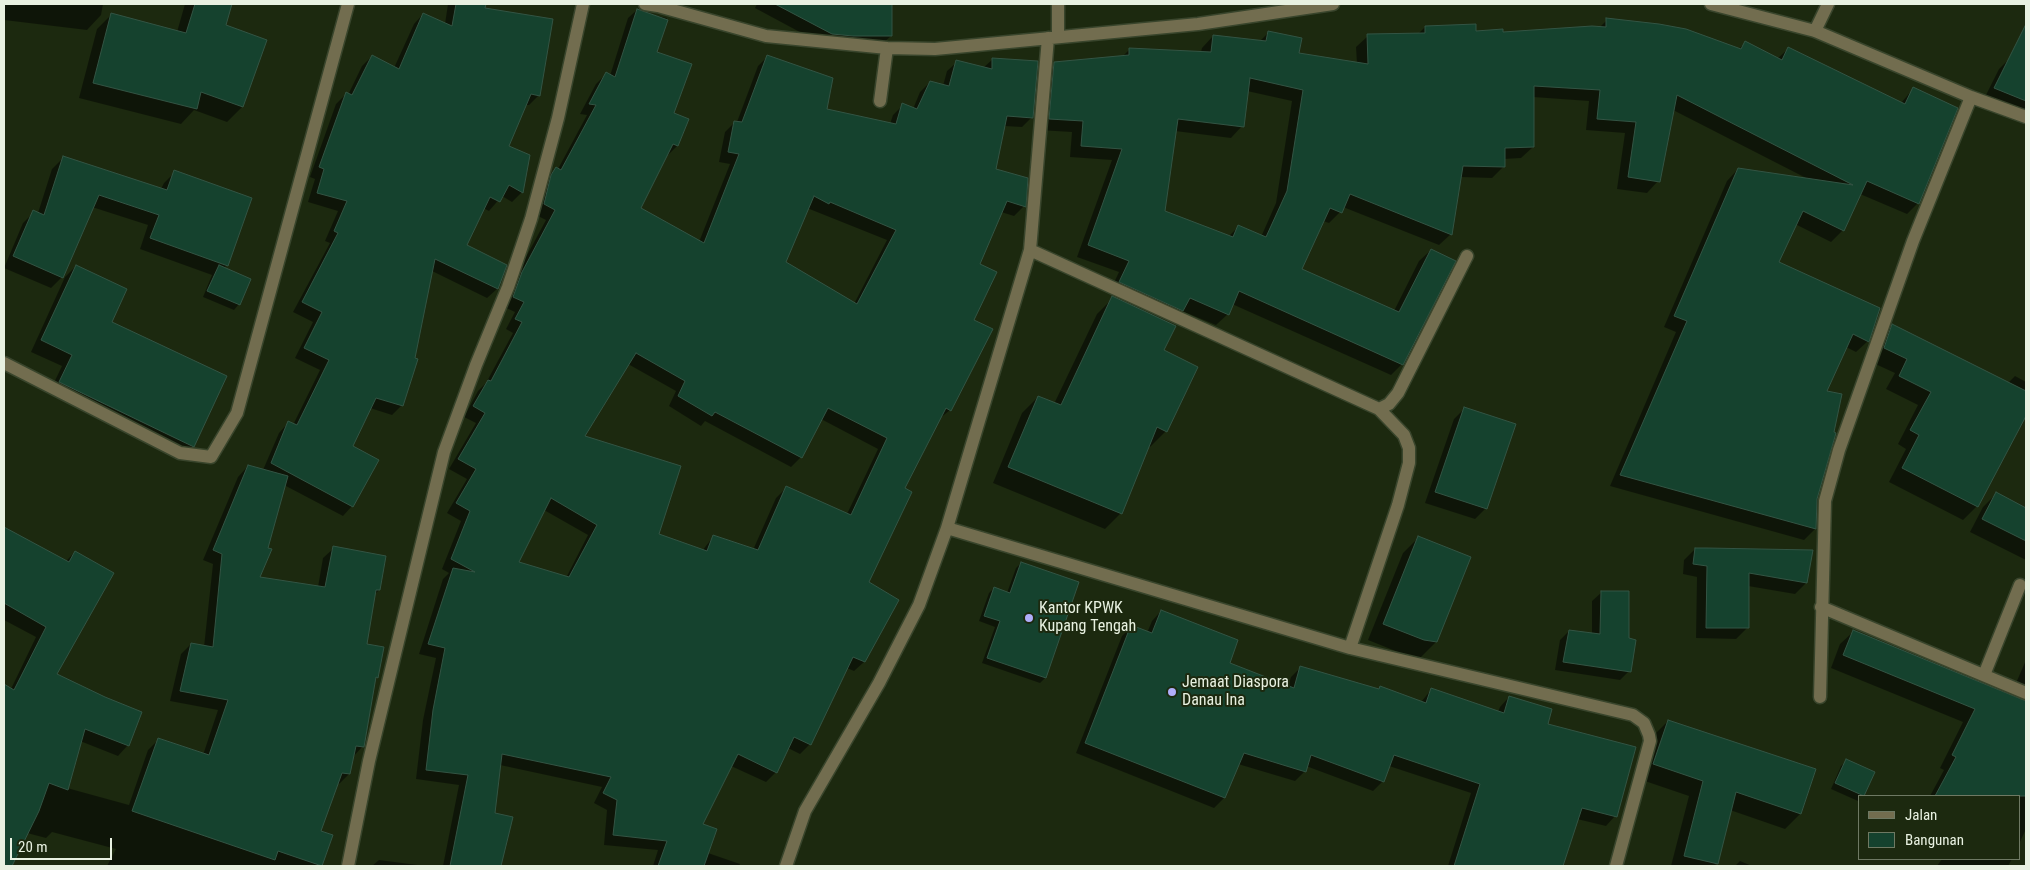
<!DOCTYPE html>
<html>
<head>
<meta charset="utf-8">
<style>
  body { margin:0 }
  #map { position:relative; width:2030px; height:870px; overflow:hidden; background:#1c290f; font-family:"Roboto Condensed",sans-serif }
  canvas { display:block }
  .frame { position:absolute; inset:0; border:5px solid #e8f1e1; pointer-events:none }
  .legend { position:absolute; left:1858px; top:795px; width:162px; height:65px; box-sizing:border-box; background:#1c290f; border:1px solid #6e7963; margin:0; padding:6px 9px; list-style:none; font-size:15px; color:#e8f1e1 }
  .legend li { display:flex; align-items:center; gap:10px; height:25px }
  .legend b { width:25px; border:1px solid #6e7963 }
  .scale { position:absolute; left:10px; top:838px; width:102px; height:22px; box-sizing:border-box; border:2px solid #e8f1e1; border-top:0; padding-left:6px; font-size:15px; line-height:18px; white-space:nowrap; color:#e8f1e1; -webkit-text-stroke:4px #1c290f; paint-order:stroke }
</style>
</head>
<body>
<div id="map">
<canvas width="2030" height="870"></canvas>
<div class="frame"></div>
<ul class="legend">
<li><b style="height:6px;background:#726d4f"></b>Jalan</li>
<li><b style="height:14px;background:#15422e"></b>Bangunan</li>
</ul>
<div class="scale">20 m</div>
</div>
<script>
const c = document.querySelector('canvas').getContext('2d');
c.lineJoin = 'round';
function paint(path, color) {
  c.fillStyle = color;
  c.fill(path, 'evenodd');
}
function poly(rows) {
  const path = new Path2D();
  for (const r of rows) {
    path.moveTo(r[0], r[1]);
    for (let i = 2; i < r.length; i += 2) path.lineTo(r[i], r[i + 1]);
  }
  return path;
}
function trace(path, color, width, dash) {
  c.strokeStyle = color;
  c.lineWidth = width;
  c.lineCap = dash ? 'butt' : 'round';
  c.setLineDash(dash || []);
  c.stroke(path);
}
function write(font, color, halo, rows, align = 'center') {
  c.font = font + ' "Roboto Condensed",sans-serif';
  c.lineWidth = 4;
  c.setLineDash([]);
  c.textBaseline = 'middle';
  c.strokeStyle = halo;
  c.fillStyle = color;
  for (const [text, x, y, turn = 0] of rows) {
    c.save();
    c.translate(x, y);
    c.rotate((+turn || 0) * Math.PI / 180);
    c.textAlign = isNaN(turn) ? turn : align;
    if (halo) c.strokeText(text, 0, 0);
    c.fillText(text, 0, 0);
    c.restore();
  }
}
paint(poly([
  [4,4,103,4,101,15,87,30,4,20],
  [185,4,231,4,224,26,242,107,227,122,194,110,181,124,79,98,97,29,112,14,177,32],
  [448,4,485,4,484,9,539,95,529,105,526,105,507,147,522,192,512,202,502,196,489,211,483,208,465,246,505,265,497,289,487,298,432,271,402,405,392,415,370,408,351,447,352,506,343,516,284,485,259,578,318,587,323,558,334,548,379,590,374,595,366,645,377,677,374,680,362,747,353,757,349,774,339,784,337,784,320,832,331,836,321,866,107,866,116,849,52,832,46,838,27,833,10,857,4,854,4,686,11,689,36,637,4,620,4,528,66,561,75,552,55,675,128,745,118,756,80,741,67,788,129,805,148,750,158,740,203,755,218,710,170,701,181,654,191,644,204,647,213,564,203,560,238,477,248,466,263,470,279,433,288,423,293,425,320,370,295,358,313,322,293,312,330,243,325,241,338,211,308,202,315,179,310,177,336,104,346,94,348,95,362,66,372,56,394,68,414,24,423,14,445,24],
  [757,4,890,4,891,36,881,45,822,44,755,8],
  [638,9,643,13,667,18,656,52,673,114,688,120,677,146,667,156,639,208,699,242,730,164,719,162,725,132,735,122,737,122,758,66,768,56,826,110,890,124,893,115,903,105,913,109,920,92,930,82,943,86,947,71,957,62,983,68,993,59,1032,117,1022,127,1004,126,995,170,1024,206,1014,216,1001,212,979,265,972,321,950,410,939,419,904,489,867,583,897,600,864,662,854,671,847,668,810,744,800,754,788,748,776,772,766,782,731,766,701,824,708,853,740,864,739,866,653,866,658,850,604,845,607,810,594,803,602,787,500,765,494,814,511,818,500,866,443,866,459,785,416,779,423,720,436,658,419,654,443,579,449,573,442,569,461,521,447,513,467,479,449,469,476,423,464,417,478,391,486,383,513,333,506,329,515,312,504,307,512,283,546,220,534,214,546,178,556,169,558,169,587,115,580,114,596,84,606,74,610,76,628,18],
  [807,208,887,240,854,304,785,263],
  [628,364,676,391,669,406,701,426,705,421,791,467,801,457,821,419,878,449,847,514,786,488,776,498,753,550,713,537,702,551,658,534,583,437],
  [544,510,588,535,566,578,517,562],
  [1607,20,1738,50,1746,42,1777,59,1788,49,1901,103,1913,89,1918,203,1907,214,1860,194,1843,230,1831,242,1795,224,1778,263,1868,341,1856,352,1846,347,1826,392,1815,529,1804,540,1610,486,1676,332,1664,327,1727,181,1738,169,1808,179,1673,110,1658,181,1647,193,1617,189,1625,133,1586,130,1589,101,1533,97,1533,147,1521,158,1504,159,1504,166,1492,178,1460,177,1451,234,1439,245,1343,207,1340,212,1329,223,1323,221,1301,270,1394,311,1419,261,1431,250,1402,364,1391,375,1232,304,1228,314,1216,325,1182,311,1171,322,1109,293,1119,272,1077,257,1112,160,1070,157,1072,132,1038,130,1043,74,1055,63,1122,57,1130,49,1201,52,1202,48,1213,36,1259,42,1269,32,1297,54,1357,64,1356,47,1368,36,1418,34,1425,27,1475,33,1502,33,1599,28],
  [1247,91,1292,101,1276,203,1261,237,1238,227,1228,237,1164,212,1175,131,1231,138,1242,126],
  [2026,54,2026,116,1984,99,1999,69,2010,58,2022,64],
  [63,158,161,189,164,183,175,172,227,265,223,269,239,304,234,310,203,297,212,275,140,249,148,225,92,207,62,277,51,288,4,268,23,223,34,212,38,213,52,169],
  [76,266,111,323,193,446,182,457,49,393,62,366,31,352,65,277],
  [1113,298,1162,351,1166,431,1150,447,1148,446,1121,513,1105,529,993,483,1022,413,1038,397,1054,404,1097,314],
  [1893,325,2008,383,2015,376,2026,382,2026,413,1977,506,1963,520,1889,482,1906,449,1898,444,1918,405,1886,389,1895,373,1871,362,1879,339],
  [1465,408,1486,508,1475,519,1425,503,1454,419],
  [1996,494,2026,509,2026,560,1970,532,1983,507],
  [1418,538,1436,642,1420,658,1408,656,1368,640,1403,553],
  [1695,549,1806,583,1795,594,1748,586,1747,628,1736,639,1696,638,1697,577,1683,574,1684,560],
  [1021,563,1078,583,1045,678,1040,683,982,663,995,627,979,621,989,593,994,588,1007,593,1016,568],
  [1602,592,1629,671,1620,680,1555,670,1560,640,1569,631,1592,634,1592,601],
  [1161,611,1228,664,1288,687,1291,677,1301,667,1377,690,1380,687,1421,702,1431,690,1498,712,1500,707,1509,697,1546,724,1615,816,1606,826,1577,819,1561,866,1448,866,1471,793,1389,766,1383,781,1373,791,1306,766,1305,771,1295,781,1238,764,1224,798,1214,808,1076,753,1122,636,1132,626,1147,633,1152,621],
  [1853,632,2010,697,2026,660,2026,829,2019,844,2019,796,1930,796,1944,770,1940,768,1963,722,1831,668,1840,644],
  [1668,721,1815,770,1800,814,1785,829,1730,810,1717,863,1714,866,1671,866,1689,796,1639,779,1653,736],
  [1847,761,1863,795,1859,796,1858,801,1831,789,1841,766],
  [1942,859,2012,859,2008,866,1937,866],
  [379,860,425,866,372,866],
  [1740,861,1752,866,1735,866]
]), '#0007');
const building = poly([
  [195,4,232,4,226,25,267,40,243,107,201,92,197,109,93,83,111,13,186,33,195,4],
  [456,4,486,4,485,8,553,19,540,96,531,94,509,146,530,155,523,193,509,185,500,202,490,197,467,245,507,265,498,289,435,259,415,358,418,359,403,406,376,398,353,446,379,460,353,507,271,463,288,421,297,425,329,360,304,348,322,312,302,302,338,233,334,231,347,201,317,193,324,169,319,167,346,92,352,95,372,55,399,69,423,13,452,26,456,4],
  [775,4,892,4,892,36,853,36,832,34,775,4],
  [637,9,668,20,657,52,692,64,674,113,689,119,678,146,673,144,641,208,704,243,739,154,728,152,734,121,742,122,767,55,833,78,827,109,896,124,902,103,917,109,930,81,949,86,956,60,992,69,992,58,1038,61,1033,118,1007,116,996,169,1028,178,1026,207,1007,201,980,264,997,272,974,320,993,329,951,411,946,408,905,488,912,492,869,582,899,600,865,662,853,657,811,745,794,737,777,773,738,754,703,824,717,829,704,866,658,866,667,841,613,835,617,800,603,793,611,777,502,754,495,813,513,817,501,866,450,866,468,775,426,770,433,710,445,648,428,644,453,568,475,572,451,559,470,511,456,503,476,469,458,459,485,413,473,406,488,380,491,381,522,322,515,319,524,302,513,297,522,272,555,210,544,204,551,175,556,167,561,170,596,105,589,104,606,72,615,77,637,9],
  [814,196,829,204,830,202,896,230,857,304,786,262,814,196],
  [636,353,685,381,678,396,712,416,715,412,802,458,828,408,887,438,851,515,786,486,758,550,713,535,707,551,659,534,681,466,585,436,636,353],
  [551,498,597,525,569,577,519,562,551,498],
  [1606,18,1659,24,1686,29,1741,49,1745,41,1782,60,1788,47,1905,104,1913,87,1958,108,1919,204,1867,181,1844,231,1803,211,1779,262,1880,308,1869,342,1853,334,1827,391,1842,394,1834,432,1836,433,1817,499,1816,529,1620,475,1687,321,1674,316,1738,168,1853,185,1677,95,1660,182,1628,177,1636,122,1597,119,1600,90,1534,86,1534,147,1505,148,1505,167,1463,166,1452,235,1350,194,1342,213,1330,208,1302,269,1399,312,1431,249,1456,261,1403,365,1239,291,1229,315,1190,298,1183,311,1119,282,1129,261,1088,245,1122,149,1081,146,1083,121,1049,119,1054,62,1129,55,1129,48,1211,52,1213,35,1266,41,1268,31,1302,38,1299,53,1368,64,1367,34,1425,33,1425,26,1476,24,1476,31,1503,29,1503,32,1592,26,1606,27,1606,18],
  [1250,78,1303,90,1287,191,1266,237,1238,225,1233,237,1165,211,1178,119,1244,127,1250,78],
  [2026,24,2026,101,1994,88,2026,24],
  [63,156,167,190,174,170,252,198,228,266,150,238,159,215,99,195,63,278,13,256,33,210,44,215,63,156],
  [76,265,127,289,112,322,227,376,194,447,59,382,72,355,41,340,76,265],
  [219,265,251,279,240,305,207,291,219,265],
  [1112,296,1176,326,1164,350,1198,367,1167,432,1157,427,1122,514,1008,467,1038,396,1061,405,1112,296],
  [1892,324,2026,391,2026,416,1978,507,1902,468,1919,435,1910,430,1931,392,1899,376,1907,359,1884,348,1892,324],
  [1464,407,1516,424,1487,509,1435,492,1464,407],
  [248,465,288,476,268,548,272,549,260,577,325,587,333,546,386,556,380,590,376,590,367,644,384,647,378,678,376,677,364,747,356,746,350,774,342,773,321,831,333,835,322,866,278,851,275,860,132,811,158,738,209,755,228,700,180,691,191,643,213,647,222,554,213,550,248,465],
  [1996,492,2026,508,2026,541,1982,519,1996,492],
  [4,527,69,562,75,551,114,573,57,674,105,697,142,712,129,746,85,729,68,790,49,783,39,811,12,866,4,866,4,684,14,690,46,627,4,603,4,527],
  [1418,536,1471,557,1437,642,1424,640,1383,624,1418,536],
  [1695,548,1707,548,1813,550,1807,583,1749,573,1749,628,1706,628,1707,566,1693,564,1695,548],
  [1021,562,1079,582,1046,678,987,658,1000,621,984,616,994,587,1010,593,1021,562],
  [1601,591,1629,591,1629,638,1636,640,1631,672,1563,662,1569,630,1600,634,1601,591],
  [1161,610,1238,640,1230,663,1294,688,1300,666,1379,689,1380,686,1426,703,1431,688,1504,713,1509,696,1552,709,1548,724,1636,747,1617,817,1582,808,1563,866,1454,866,1480,784,1394,755,1384,782,1311,755,1306,772,1244,753,1225,798,1085,743,1131,625,1152,633,1161,610],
  [1853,630,2026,701,2026,796,1935,796,1956,757,1952,755,1975,709,1843,655,1853,630],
  [1668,720,1816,769,1801,814,1736,792,1718,864,1684,856,1703,781,1653,764,1668,720],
  [1846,759,1875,772,1864,796,1835,783,1846,759]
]);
paint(building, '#15422e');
trace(building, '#335444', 1);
const minor = poly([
  [645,4,658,6,766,36,887,48],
  [1058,4,1058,37],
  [1711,4,1815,31,1971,97,2026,117],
  [1815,31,1828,4],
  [1048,38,1030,250,1379,409,1389,404,1398,393,1467,256],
  [880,101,887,48,935,49,1198,24,1333,4],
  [4,363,180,453,211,457,237,413,348,4],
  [947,528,1350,648,1633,715,1644,723,1649,735,1650,741,1616,866],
  [1821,607,2026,693],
  [1350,648,1398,505,1409,463,1409,448,1404,435,1379,409],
  [1984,675,2020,585],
  [1820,697,1825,501,1839,450,1913,241,1971,97],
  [348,866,369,761,444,452,476,365,508,287,531,219,558,118,583,4],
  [786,866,805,811,879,683,919,605,947,528,1030,250]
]);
trace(minor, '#39452c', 15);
trace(minor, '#726d4f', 12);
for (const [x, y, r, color] of [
  [1029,618,5,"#b0aefa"],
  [1172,692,5,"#b0aefa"]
]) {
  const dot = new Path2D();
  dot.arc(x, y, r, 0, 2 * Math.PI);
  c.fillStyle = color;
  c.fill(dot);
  trace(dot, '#1c290f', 2);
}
write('16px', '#e8f1e1', '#1c290f', [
  ["Kantor KPWK",1039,609],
  ["Kupang Tengah",1039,627],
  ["Jemaat Diaspora",1182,683],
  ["Danau Ina",1182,701]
], 'left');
</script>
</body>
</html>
